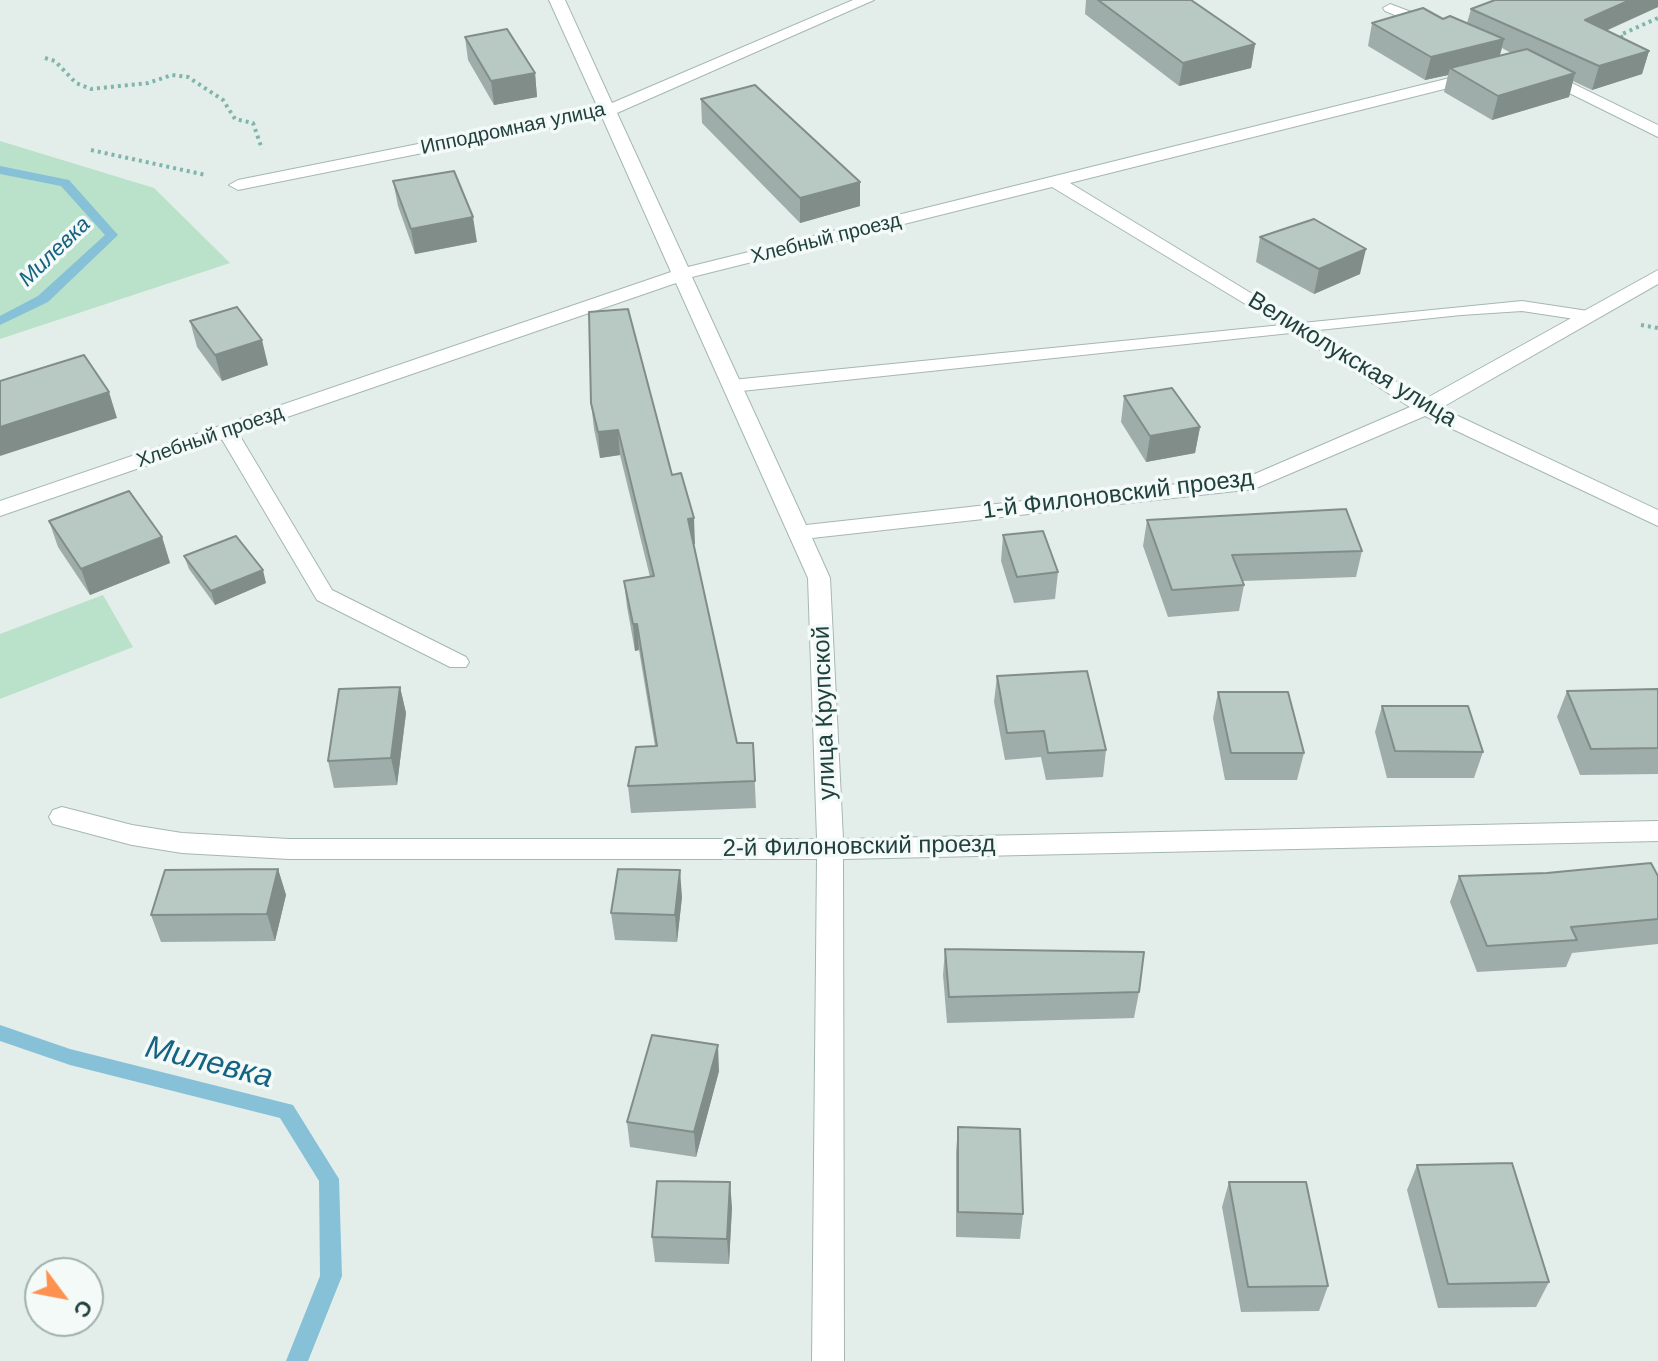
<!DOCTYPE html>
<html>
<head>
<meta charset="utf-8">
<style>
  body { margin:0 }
  #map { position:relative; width:1658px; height:1361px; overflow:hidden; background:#e3eeea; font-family:Helvetica,sans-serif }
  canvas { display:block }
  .north { position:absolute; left:24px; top:1257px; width:80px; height:80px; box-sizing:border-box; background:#f4faf8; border:2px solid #9fb0ad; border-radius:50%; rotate:122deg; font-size:22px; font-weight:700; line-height:32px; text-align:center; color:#20413d }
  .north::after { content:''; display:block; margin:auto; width:28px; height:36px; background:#fe9150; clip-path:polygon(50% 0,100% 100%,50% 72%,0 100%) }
</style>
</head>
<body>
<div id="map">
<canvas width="1658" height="1361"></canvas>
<div class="north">С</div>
</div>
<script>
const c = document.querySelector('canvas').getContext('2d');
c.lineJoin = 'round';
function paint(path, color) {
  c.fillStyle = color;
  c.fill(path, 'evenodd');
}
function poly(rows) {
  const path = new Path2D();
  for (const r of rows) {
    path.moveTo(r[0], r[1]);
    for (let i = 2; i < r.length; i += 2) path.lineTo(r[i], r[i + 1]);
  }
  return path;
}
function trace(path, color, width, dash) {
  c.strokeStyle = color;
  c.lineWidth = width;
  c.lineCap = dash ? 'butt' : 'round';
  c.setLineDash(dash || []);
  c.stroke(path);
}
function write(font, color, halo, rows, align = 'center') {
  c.font = font + ' Helvetica,sans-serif';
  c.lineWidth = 7;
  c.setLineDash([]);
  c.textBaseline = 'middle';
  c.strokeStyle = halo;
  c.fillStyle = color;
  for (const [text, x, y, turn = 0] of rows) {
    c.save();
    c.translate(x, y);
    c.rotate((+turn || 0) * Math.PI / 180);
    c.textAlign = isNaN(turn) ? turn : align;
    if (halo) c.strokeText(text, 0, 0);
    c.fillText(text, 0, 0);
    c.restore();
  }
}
paint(poly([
  [0,141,154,188,230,263,0,339],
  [103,595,133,647,0,699,0,634]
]), '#bae1c9');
paint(poly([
  [0,166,69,180,118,235,48,302,0,325,0,316,38,296,105,235,61,186,0,174,0,166],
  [0,1025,70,1049,293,1105,339,1179,342,1276,308,1361,286,1361,320,1276,319,1181,280,1118,70,1065,0,1041,0,1025]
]), '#86c1d8');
const lane = poly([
  [1390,4,1435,21,1437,24,1435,27,1425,27,1385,11,1383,8,1390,4],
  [1522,301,1588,311,1597,316,1588,321,1522,311,1461,315,732,392,723,386,732,380,1522,301],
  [227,425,237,431,332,590,466,657,469,662,466,667,450,667,317,600,217,431,227,425]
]);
const street = poly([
  [549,0,565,0,612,103,853,0,874,0,617,113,688,267,1478,71,1486,76,1484,79,1070,183,1425,399,1658,270,1658,284,1441,408,1658,510,1658,526,1425,416,1254,489,812,538,830,578,843,839,1658,821,1658,841,843,859,844,1361,812,1361,817,859,289,859,182,853,132,845,53,824,49,817,53,810,62,807,132,825,182,833,289,839,817,839,808,578,676,283,0,516,0,501,671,272,602,117,238,190,229,185,238,180,598,108,549,0],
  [1052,187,1290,331,1410,407,1250,476,806,525,692,277,1052,187],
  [1543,69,1658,125,1658,137,1537,77,1535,74,1543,69]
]);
trace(lane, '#a5b7b3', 2);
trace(street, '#a5b7b3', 2);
trace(poly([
  [1620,41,1624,40,1620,35,1658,18],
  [45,58,55,61,76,83,91,89,148,83,172,75,188,77,223,100,235,119,253,123,262,149],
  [91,150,206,175],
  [1641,325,1658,328]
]), '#80b5ab', 4, [3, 4]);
paint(lane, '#fff');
paint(street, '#fff');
paint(poly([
  [1086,0,1191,0,1255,44,1251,68,1179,86,1085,14],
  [1658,0,1658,7,1606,31,1649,51,1642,74,1592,90,1573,81,1569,97,1492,120,1444,92,1448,75,1425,80,1368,46,1372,23,1443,19,1467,23,1471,9],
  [1502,48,1511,53,1500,55],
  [465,37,535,73,537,97,494,105,468,60],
  [701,99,860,206,800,223,702,123],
  [393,181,477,242,415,254,398,206],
  [1260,237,1360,274,1314,294,1256,262],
  [190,321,268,365,222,381,197,347],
  [1124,396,1200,427,1195,453,1146,462,1121,422],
  [591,403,672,475,695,544,694,544,737,743,753,743,756,808,631,813,628,786,655,746,639,650,635,651,627,607,624,581,650,577,620,455,600,458,594,429],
  [1147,520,1362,551,1356,577,1243,581,1244,585,1239,611,1168,617,1143,546],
  [49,521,162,537,170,563,90,595,58,547],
  [1003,535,1058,572,1055,599,1014,603,1001,561],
  [184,556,266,583,215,605,189,569],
  [997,676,1106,750,1103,777,1046,780,1041,757,1005,760,994,702],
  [400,687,406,713,397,785,334,788,328,761],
  [1658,689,1658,774,1580,775,1557,717,1567,691],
  [1218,692,1304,753,1297,780,1225,780,1213,718],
  [1382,706,1483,752,1474,778,1387,778,1375,732],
  [278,869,286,895,275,941,161,942,151,915],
  [1459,876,1658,876,1658,944,1572,953,1566,967,1477,972,1450,902],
  [682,897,677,942,615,940,611,913],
  [945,949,1139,992,1134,1018,947,1023,943,975],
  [719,1071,696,1157,630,1147,627,1122],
  [958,1127,1023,1214,1020,1239,956,1237,956,1152],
  [1417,1165,1549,1282,1536,1307,1438,1308,1407,1190],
  [1229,1182,1328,1286,1319,1311,1241,1312,1222,1207],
  [732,1207,729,1264,655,1262,652,1237]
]), '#9eada9');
paint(poly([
  [1630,0,1658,0,1658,7,1578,43,1585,20],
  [1504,39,1498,62,1450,68,1448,75,1425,80,1431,57],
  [1255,44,1251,68,1179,86,1183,63],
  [1649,51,1642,74,1592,90,1599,66],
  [535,73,537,97,494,105,491,81],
  [1575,73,1569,97,1492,120,1498,96],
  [860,182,860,206,800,223,800,198],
  [473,217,477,242,415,254,411,229],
  [1366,249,1360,274,1314,294,1319,269],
  [262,340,268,365,222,381,215,355],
  [109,392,117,418,0,456,0,427],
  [1200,427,1195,453,1146,462,1150,436],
  [618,430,620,455,600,458,598,432],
  [694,518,695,544,690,545,688,519],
  [162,537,170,563,90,595,81,569],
  [263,570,266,583,215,605,211,591],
  [633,624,637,624,639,650,635,651],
  [400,687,406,713,397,785,391,758],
  [278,869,286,895,275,941,267,914],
  [680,870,682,897,677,942,675,915],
  [718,1045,719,1071,696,1157,694,1132],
  [730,1182,732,1207,729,1264,727,1239]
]), '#818d89');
const building = poly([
  [1098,0,1191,0,1255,44,1183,63,1098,0],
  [1495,0,1630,0,1585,20,1649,51,1599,66,1471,9,1495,0],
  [1423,8,1443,19,1450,16,1504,39,1431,57,1372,23,1423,8],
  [507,29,535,73,491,81,465,37,507,29],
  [1527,49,1575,73,1498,96,1450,68,1527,49],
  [755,85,860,182,800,198,701,99,755,85],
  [454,171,473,217,411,229,393,181,454,171],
  [1314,219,1366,249,1319,269,1260,237,1314,219],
  [237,307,262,340,215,355,190,321,237,307],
  [628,309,672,475,681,473,694,518,688,519,737,743,753,743,755,781,628,786,636,747,657,746,637,624,633,624,624,581,654,576,618,430,598,432,591,403,589,312,628,309],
  [84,355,109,392,0,427,0,381,84,355],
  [1172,388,1200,427,1150,436,1124,396,1172,388],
  [129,491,162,537,81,569,49,521,129,491],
  [1346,509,1362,551,1232,555,1244,585,1172,590,1147,520,1346,509],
  [1043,531,1058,572,1017,577,1003,535,1043,531],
  [236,536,263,570,211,591,184,556,236,536],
  [1087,671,1106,750,1048,753,1044,731,1007,733,997,676,1087,671],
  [400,687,391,758,328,761,339,689,400,687],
  [1658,689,1658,748,1591,749,1567,691,1658,689],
  [1218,692,1288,692,1304,753,1231,753,1218,692],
  [1382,706,1468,706,1483,752,1395,751,1382,706],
  [1651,863,1658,876,1658,919,1571,927,1577,940,1487,946,1459,876,1547,873,1651,863],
  [278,869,267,914,151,915,165,870,278,869],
  [618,869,680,870,675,915,611,913,618,869],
  [945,949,1144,952,1139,992,949,997,945,949],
  [652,1035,718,1045,694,1132,627,1122,652,1035],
  [958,1127,1020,1129,1023,1214,958,1212,958,1127],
  [1512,1163,1549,1282,1448,1284,1417,1165,1512,1163],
  [657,1181,730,1182,727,1239,652,1237,657,1181],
  [1229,1182,1306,1182,1328,1286,1248,1287,1229,1182]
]);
paint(building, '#b8c9c4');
trace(building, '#818d89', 2);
write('20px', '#20413d', '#f4faf8', [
  ["Ипподромная улица",513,129,-12],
  ["Хлебный проезд",826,239,-14],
  ["Хлебный проезд",210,437,-19]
]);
write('italic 22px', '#146383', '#f4faf8', [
  ["Милевка",55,252,-44]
]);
write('24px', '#20413d', '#f4faf8', [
  ["Великолукская улица",1352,360,31],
  ["1-й Филоновский проезд",1118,495,-7],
  ["улица Крупской",825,713,-92],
  ["2-й Филоновский проезд",859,847,-1]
]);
write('italic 32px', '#146383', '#f4faf8', [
  ["Милевка",209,1063,14]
]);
</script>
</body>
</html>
